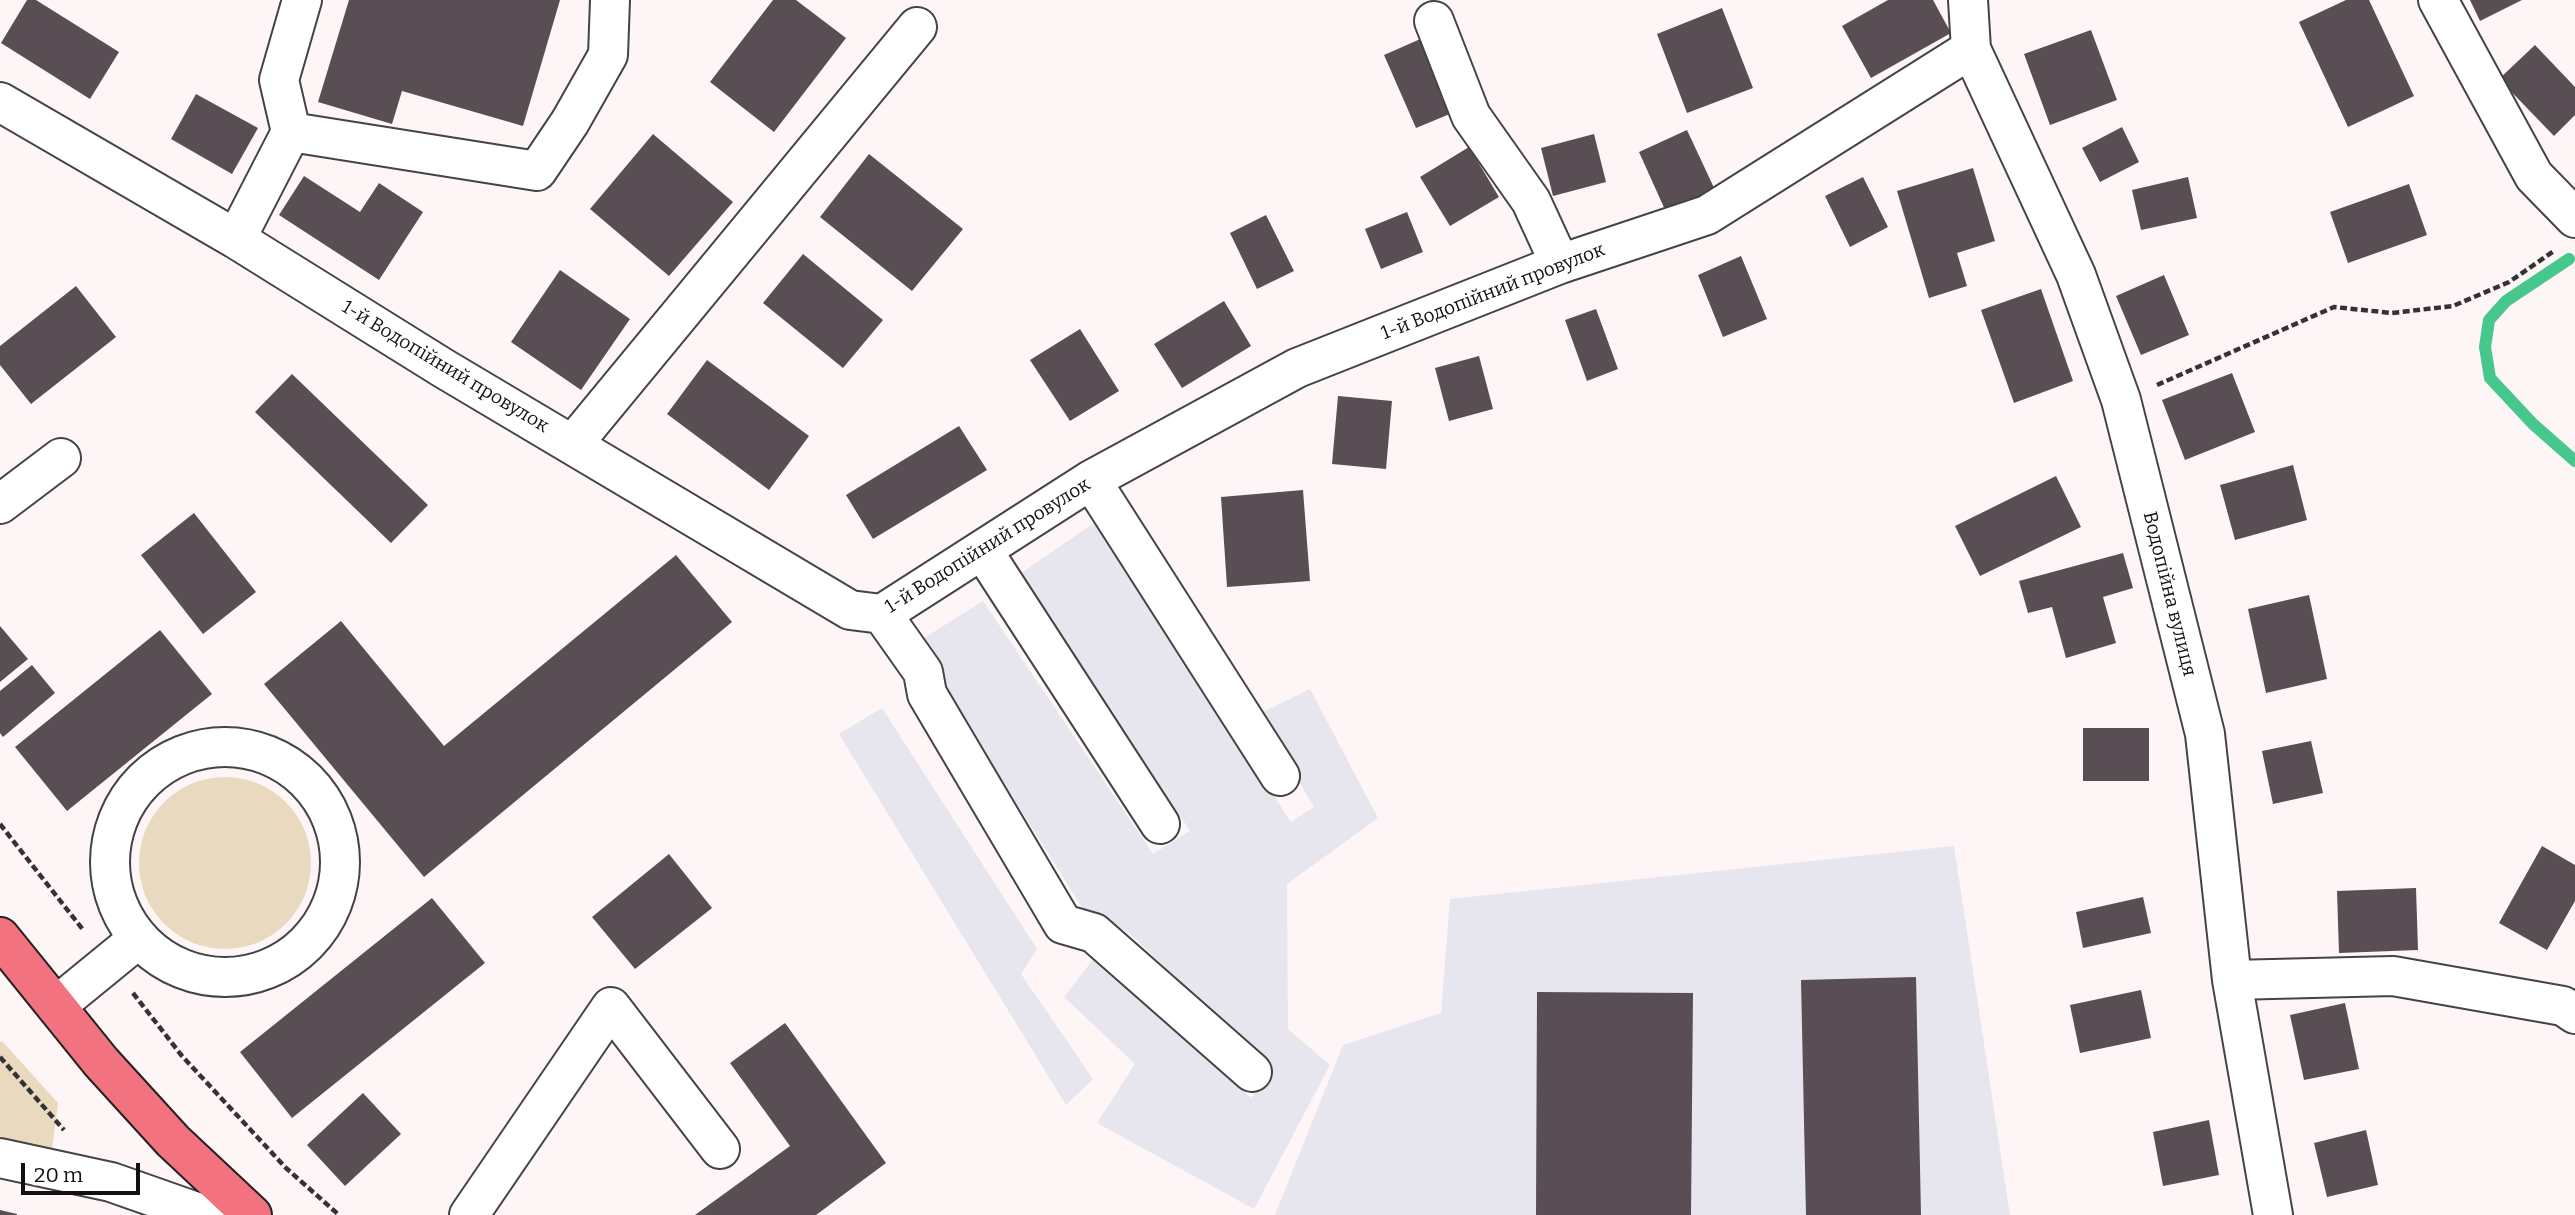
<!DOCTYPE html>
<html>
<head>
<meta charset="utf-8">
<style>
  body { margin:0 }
  #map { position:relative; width:2575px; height:1215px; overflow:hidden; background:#fef5f6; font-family:Bitter,serif }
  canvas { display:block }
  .scale { position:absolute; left:21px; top:1163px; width:119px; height:32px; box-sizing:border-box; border:4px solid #111; border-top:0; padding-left:9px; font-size:21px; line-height:24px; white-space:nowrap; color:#111; -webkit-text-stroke:5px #fff; paint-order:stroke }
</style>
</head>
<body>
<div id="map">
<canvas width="2575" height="1215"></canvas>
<div class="scale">20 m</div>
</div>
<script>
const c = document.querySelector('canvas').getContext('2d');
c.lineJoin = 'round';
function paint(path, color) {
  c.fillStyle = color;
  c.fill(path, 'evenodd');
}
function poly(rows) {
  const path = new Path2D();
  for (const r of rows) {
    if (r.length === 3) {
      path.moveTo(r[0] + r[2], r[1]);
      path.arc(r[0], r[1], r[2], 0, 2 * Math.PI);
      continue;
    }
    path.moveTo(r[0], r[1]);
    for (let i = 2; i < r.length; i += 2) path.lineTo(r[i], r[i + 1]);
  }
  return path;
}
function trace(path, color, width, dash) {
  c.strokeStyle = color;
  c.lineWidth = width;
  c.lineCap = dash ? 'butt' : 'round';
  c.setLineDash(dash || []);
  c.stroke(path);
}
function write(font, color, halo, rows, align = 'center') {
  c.font = font + ' Bitter,serif';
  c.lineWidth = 7;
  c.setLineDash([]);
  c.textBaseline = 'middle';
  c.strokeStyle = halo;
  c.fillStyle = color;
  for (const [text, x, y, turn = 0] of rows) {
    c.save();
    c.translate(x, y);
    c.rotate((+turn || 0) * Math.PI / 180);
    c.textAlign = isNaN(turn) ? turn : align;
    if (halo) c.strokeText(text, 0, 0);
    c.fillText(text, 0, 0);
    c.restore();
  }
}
paint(poly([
  [1094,523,1291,822,1314,807,1259,714,1310,689,1378,818,1287,884,1288,1029,1330,1065,1254,1209,1097,1123,1135,1064,1064,997,1098,953,1251,1098,1273,1070,1128,932,1083,909,916,643,983,601,1153,854,1190,831,1021,573],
  [882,708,1037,949,1021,974,1093,1079,1066,1105,839,734],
  [1954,846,2010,1215,1275,1215,1343,1045,1441,1013,1450,899]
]), '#e7e6ee');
paint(poly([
  [225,863,86],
  [2,1041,58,1103,52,1150,0,1147,0,1042]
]), '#e9d9bf');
trace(poly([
  [2569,259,2506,301,2489,320,2485,347,2490,378,2533,424,2575,461]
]), '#46c78c', 12);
paint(poly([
  [27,0,36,0,119,52,90,99,1,43],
  [349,0,560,0,523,126,402,91,392,124,318,102],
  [773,0,796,0,846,38,774,132,710,82],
  [1888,0,1933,0,1951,33,1871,78,1842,26],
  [2346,0,2369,0,2414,96,2348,127,2299,22],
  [2470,0,2522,0,2480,21],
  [1722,8,1753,88,1687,113,1657,34],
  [2091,30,2117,100,2050,125,2024,54],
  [1425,37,1457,111,1416,128,1384,55],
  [2535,45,2575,87,2575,115,2554,136,2499,79],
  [196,94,258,128,232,174,171,139],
  [2122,127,2139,162,2100,182,2082,148],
  [1687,130,1715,190,1666,212,1639,152],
  [653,134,733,202,669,276,590,209],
  [1594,134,1606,182,1553,196,1541,148],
  [1469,147,1499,197,1450,226,1420,177],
  [869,154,963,229,912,291,820,217],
  [1973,168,1995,241,1957,253,1967,286,1929,298,1897,191],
  [304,176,360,212,379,183,423,212,379,280,279,215],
  [1863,177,1888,227,1850,247,1825,196],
  [2188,177,2197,218,2141,230,2132,190],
  [2409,184,2427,235,2348,263,2330,212],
  [1407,212,1423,252,1381,269,1365,229],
  [1266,215,1294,271,1257,289,1230,233],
  [803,254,883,320,843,368,763,303],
  [1741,256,1767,319,1723,337,1698,275],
  [560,270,630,319,581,390,511,342],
  [2164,275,2189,335,2141,355,2116,296],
  [76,286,116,337,31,404,0,365,0,346],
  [2041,289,2073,381,2014,403,1981,310],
  [1224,301,1251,346,1182,388,1154,344],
  [1596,309,1618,369,1587,381,1565,320],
  [1080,329,1119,391,1070,421,1030,360],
  [1479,356,1493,409,1449,421,1435,368],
  [707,360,809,436,769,490,667,414],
  [2232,373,2255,432,2185,460,2162,400],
  [292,374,428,505,391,543,255,412],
  [1338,396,1392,401,1386,469,1332,464],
  [959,426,987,470,873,539,846,495],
  [2293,465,2307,520,2235,540,2220,485],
  [2056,476,2081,527,1980,576,1955,526],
  [1303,490,1310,581,1227,587,1221,497],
  [194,513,256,592,203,634,141,555],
  [2123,553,2133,588,2103,597,2116,643,2066,658,2052,607,2028,613,2019,581],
  [676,555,732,622,424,877,264,684,341,621,444,746],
  [2309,595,2327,679,2266,693,2248,609],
  [0,626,28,659,0,682],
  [160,630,212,694,67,811,15,747],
  [32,665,55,693,3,737,0,733,0,691],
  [2083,728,2149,728,2149,781,2083,781],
  [2311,741,2323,793,2273,804,2262,751],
  [2542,846,2575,865,2575,901,2547,950,2499,923],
  [669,854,712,908,635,969,592,917],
  [2416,888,2418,950,2339,953,2337,891],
  [2143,897,2151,933,2083,948,2076,912],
  [432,898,485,963,292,1118,240,1052],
  [1916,977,1921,1215,1806,1215,1801,980],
  [2141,990,2151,1038,2080,1053,2070,1005],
  [1537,992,1693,993,1691,1215,1536,1215],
  [2345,1003,2359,1069,2304,1080,2290,1015],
  [785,1023,886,1163,816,1215,695,1215,790,1146,730,1063],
  [363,1093,401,1134,345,1186,307,1145],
  [2209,1120,2219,1175,2163,1186,2153,1132],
  [2366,1130,2378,1185,2327,1197,2314,1143],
  [0,1210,17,1214,17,1215,0,1215]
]), '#594e53');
const minor = poly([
  [1968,0,1971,49,2076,275,2121,400,2205,734,2232,980,2273,1215],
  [2438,0,2534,176,2575,218],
  [1434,21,1471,116,1531,201,1560,264],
  [0,102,236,239,443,368,850,610,882,614,1091,480,1297,368,1560,264,1707,215,1971,49],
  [291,132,537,171,570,122,608,55,610,0],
  [236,239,291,132,279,80,302,0],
  [573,444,917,27],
  [1091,480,1280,776],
  [0,504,61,458],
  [983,551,1160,824],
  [882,614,923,672,927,694,1063,924,1094,933,1252,1072],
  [225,862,115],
  [2232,980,2393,976,2563,1006,2575,1014],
  [56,1006,138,939],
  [0,1158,111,1182,205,1215],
  [469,1215,611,1007,720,1149]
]);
const major = poly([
  [0,937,101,1062,173,1141,252,1215]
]);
trace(minor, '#444', 42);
trace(major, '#222', 42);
trace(poly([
  [2157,385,2334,307,2392,313,2453,306,2509,282,2554,251],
  [0,824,84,931],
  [133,993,182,1056,286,1168,339,1215],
  [0,1057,64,1130]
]), '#333', 4.5, [7, 3.5]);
trace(minor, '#fff', 38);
trace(major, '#f2727f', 38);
write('19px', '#111', '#fff', [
  ["1-й Водопійний провулок",1493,292,-21],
  ["1-й Водопійний провулок",445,367,31],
  ["1-й Водопійний провулок",988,546,-32],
  ["Водопійна вулиця",2169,594,76]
]);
</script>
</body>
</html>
